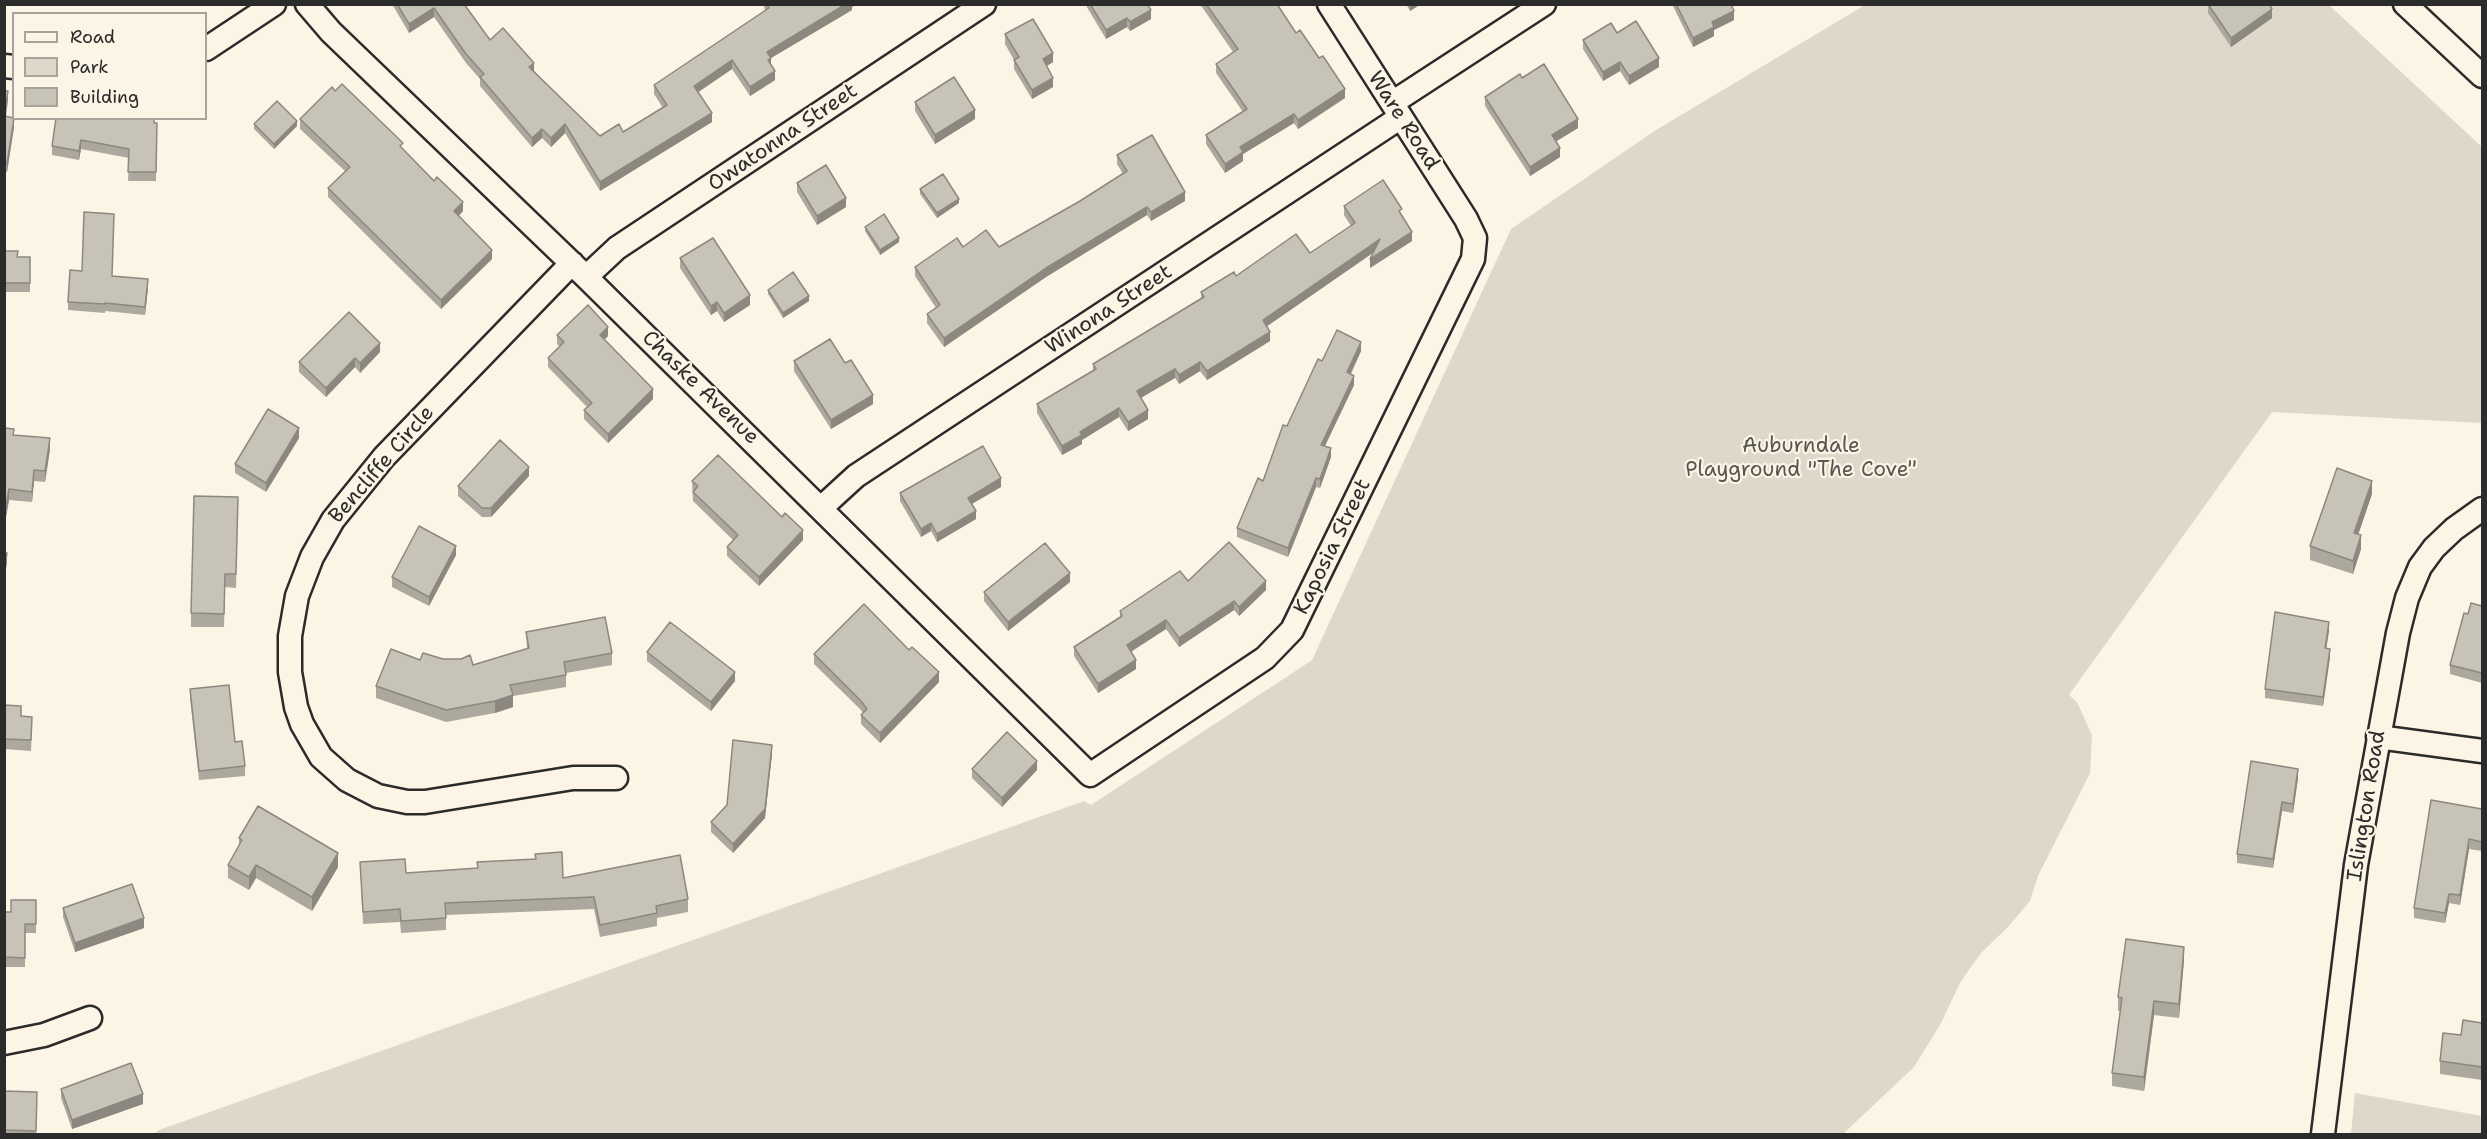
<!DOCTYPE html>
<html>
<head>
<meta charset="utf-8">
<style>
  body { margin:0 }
  #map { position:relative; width:2487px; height:1139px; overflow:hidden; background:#fcf5e5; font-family:"Shantell Sans",sans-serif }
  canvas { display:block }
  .frame { position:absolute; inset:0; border:6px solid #2b2b2b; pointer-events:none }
  .legend { position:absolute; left:12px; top:12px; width:195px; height:108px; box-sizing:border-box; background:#fcf5e5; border:2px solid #a8a49b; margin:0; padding:8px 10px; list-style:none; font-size:18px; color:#2b2b2b }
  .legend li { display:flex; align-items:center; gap:12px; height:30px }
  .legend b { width:30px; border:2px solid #a8a49b }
</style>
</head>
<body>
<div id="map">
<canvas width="2487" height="1139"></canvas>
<div class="frame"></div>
<ul class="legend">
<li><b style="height:8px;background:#fcf5e5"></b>Road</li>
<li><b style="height:16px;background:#ded8ca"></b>Park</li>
<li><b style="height:16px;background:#c8c3b7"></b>Building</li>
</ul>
</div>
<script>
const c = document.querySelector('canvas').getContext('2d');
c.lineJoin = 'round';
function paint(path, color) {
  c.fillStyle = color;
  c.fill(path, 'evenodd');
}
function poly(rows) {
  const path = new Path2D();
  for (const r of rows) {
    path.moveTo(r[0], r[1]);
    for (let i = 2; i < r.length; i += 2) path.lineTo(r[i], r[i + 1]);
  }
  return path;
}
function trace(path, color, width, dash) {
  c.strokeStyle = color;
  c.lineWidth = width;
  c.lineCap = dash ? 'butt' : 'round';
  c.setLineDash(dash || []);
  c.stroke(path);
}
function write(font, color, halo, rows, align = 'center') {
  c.font = font + ' "Shantell Sans",sans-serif';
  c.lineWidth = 4.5;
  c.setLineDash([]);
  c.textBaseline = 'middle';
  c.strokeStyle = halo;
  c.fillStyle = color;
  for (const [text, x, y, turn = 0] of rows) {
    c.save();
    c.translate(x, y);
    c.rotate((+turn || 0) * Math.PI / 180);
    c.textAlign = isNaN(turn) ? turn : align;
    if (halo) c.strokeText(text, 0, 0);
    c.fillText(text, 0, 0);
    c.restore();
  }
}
paint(poly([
  [1865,5,2329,5,2482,147,2482,423,2272,412,2069,695,2077,702,2092,735,2090,773,2038,876,2030,901,2008,927,1982,952,1968,971,1960,983,1940,1025,1914,1067,1843,1134,154,1134,159,1130,1084,801,1091,805,1288,676,1312,660,1511,229,1656,130],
  [2355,1093,2482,1116,2482,1134,2351,1134]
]), '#ded8ca');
const street = poly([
  [307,4,331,32,586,277,1090,775,1265,658,1292,630,1473,259,1475,238,1466,219,1329,4],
  [2405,4,2482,76],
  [206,49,274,4],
  [4,66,14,67],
  [1392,103,1544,4],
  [572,263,384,457,333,520,312,557,297,596,290,636,290,672,296,707,302,724,321,757,347,780,378,796,407,802,425,802,573,778,616,778],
  [586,277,617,248,984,4],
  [821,508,856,476,1401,117],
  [2378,737,2482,751],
  [4,1043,44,1035,90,1018],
  [2323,1134,2356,865,2398,633,2407,598,2420,567,2434,548,2454,529,2482,509]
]);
trace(street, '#2b2b2b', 27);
trace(street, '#fcf5e5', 22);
paint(poly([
  [392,4,470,4,466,7,490,40,534,71,600,136,623,132,663,108,654,94,654,85,765,10,764,7,764,4,857,4,852,7,852,10,771,58,771,66,775,80,750,96,732,69,698,92,712,122,600,191,565,133,551,147,542,138,532,147,480,86,480,79,466,63,434,17,409,33],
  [1085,4,1147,4,1151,19,1130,31,1127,27,1106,39],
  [1200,4,1277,4,1296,33,1345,98,1298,129,1294,123,1243,154,1243,161,1225,173,1206,144,1206,135,1243,112,1216,73,1216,64,1233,52],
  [1406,4,1421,4,1410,11],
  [1672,4,1731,4,1734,20,1714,30,1714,36,1693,47],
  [2208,4,2269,4,2272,18,2231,47,2208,13],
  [1617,33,1659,67,1629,85,1620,71,1603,81,1583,49,1583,40],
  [1005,34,1053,62,1047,66,1053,87,1032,99,1014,69,1014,60,1005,44],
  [1522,78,1578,128,1556,141,1560,157,1530,176,1485,106,1485,97],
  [4,91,8,100,6,117,14,127,7,172,4,172],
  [335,91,403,149,463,211,458,216,492,259,441,309,328,197,328,188,345,171,300,129,300,119],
  [915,102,975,119,935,144,915,111],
  [154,123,157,123,156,181,128,181,129,158,81,149,79,160,52,155,52,146],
  [254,124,297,126,274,149,254,129],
  [1117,155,1185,201,1151,221,1147,215,1046,277,944,347,927,323,927,314,936,308,915,276,915,267,963,247,999,247,1080,201,1123,174,1117,164],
  [797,183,846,207,817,225,797,192],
  [920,189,959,203,937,218,920,194],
  [1344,206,1402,216,1412,241,1370,268,1374,252,1267,326,1270,341,1207,380,1200,371,1179,384,1175,378,1141,398,1148,419,1128,431,1119,417,1082,440,1082,444,1062,455,1037,413,1037,404,1093,370,1093,364,1201,298,1201,292,1236,276,1310,253,1351,226,1344,215],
  [865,227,899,242,880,255,865,231],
  [4,251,18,257,30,257,30,292,4,292],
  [680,258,750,305,724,322,717,311,711,315,680,268],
  [112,276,148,288,145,315,105,311,105,313,68,310,68,302],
  [768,290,809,301,783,318,768,294],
  [557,335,608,336,604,340,653,399,608,443,584,419,584,410,587,407,548,367,548,358,560,347,557,344],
  [1361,351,1351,374,1354,385,1325,446,1331,457,1320,488,1316,487,1288,557,1237,537,1237,528,1263,481,1287,426,1322,361],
  [380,352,360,373,355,367,326,397,299,372,299,362],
  [794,361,845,363,873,404,831,429,794,371],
  [4,428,14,435,50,449,45,482,34,481,32,502,9,500,4,528],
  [299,438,266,492,235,473,235,464],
  [529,476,491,517,482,517,458,496,458,486],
  [692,481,803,540,759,586,727,556,727,547,733,540,693,501],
  [1001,487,972,504,976,519,937,542,931,531,921,537,900,501,900,493],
  [2372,494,2358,534,2361,549,2353,574,2310,560,2310,546],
  [238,497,236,588,225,587,224,627,191,627,191,613],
  [456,555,429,606,392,587,392,577],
  [1070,582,1008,631,984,601,984,592],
  [1266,590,1239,616,1234,610,1179,647,1166,629,1131,652,1136,669,1098,693,1074,656,1074,647,1120,617,1120,611],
  [2482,606,2482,683,2450,674,2450,665,2468,614],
  [2329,631,2326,648,2330,657,2323,706,2265,698,2265,689],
  [526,632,612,653,612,665,566,673,566,687,513,696,513,707,495,713,446,722,376,698,376,686,420,660,443,659,473,665,527,649],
  [909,650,939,682,880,743,861,724,861,715,863,713,861,710,814,664,814,654],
  [647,652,735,681,711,711,647,661],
  [190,689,235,742,245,766,245,776,199,780,190,698],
  [4,705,21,716,32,728,31,751,4,749],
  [772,754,765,818,733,853,711,832,711,822],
  [972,769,1037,770,1002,807,972,778],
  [2298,778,2293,813,2282,811,2273,868,2237,863,2237,854],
  [2482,809,2482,851,2469,849,2460,905,2449,903,2445,923,2414,918,2414,908],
  [239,838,338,867,312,911,256,878,249,890,228,878,228,865,239,846],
  [535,854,563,878,688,899,688,912,657,918,657,926,600,937,594,909,446,915,446,930,401,933,400,922,363,924,360,862,406,873,477,868,535,859],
  [36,900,36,933,25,933,25,967,4,967,4,912,11,912],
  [63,908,144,928,75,952,63,917],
  [2184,960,2179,1018,2154,1015,2144,1091,2112,1086,2112,1073,2120,1011,2118,1011,2118,997],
  [2482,1023,2482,1080,2440,1074,2440,1061,2461,1035],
  [61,1089,143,1104,72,1129,61,1098],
  [4,1091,37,1092,36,1134,4,1134]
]), '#aca89d');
paint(poly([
  [846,4,857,4,852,7,852,10,771,58,771,67,768,69,767,52],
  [1410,4,1421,4,1410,11],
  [434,8,434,17,409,33,409,24],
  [2272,9,2272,18,2231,47,2231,38],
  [1151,10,1151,19,1130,31,1130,22],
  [1734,11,1734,20,1714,30,1714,36,1693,47,1693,38,1712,22],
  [1127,18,1127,27,1106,39,1106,30],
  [1053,53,1053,62,1043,68,1043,59],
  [1659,58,1659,67,1629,85,1629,76],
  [732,60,732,69,694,95,694,86],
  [1620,62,1620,71,1603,81,1603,72],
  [534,63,534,72,529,67],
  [775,71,775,80,750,96,750,87],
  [1053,78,1053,87,1032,99,1032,90],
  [1345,89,1345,98,1298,129,1298,120],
  [8,91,8,100,4,126,4,116],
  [975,110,975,119,935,144,935,135],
  [712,113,712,122,600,191,600,182],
  [1294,114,1294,123,1243,154,1243,161,1225,173,1225,164,1240,147],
  [14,118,14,127,7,172,7,163],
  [1578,119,1578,128,1552,144,1552,135],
  [297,121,297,126,274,149,274,144],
  [565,124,565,133,551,147,551,138],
  [542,129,542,138,532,147,532,138],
  [81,140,81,149,79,160,79,151],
  [1560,148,1560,157,1530,176,1530,167],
  [1185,192,1185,201,1151,221,1151,212],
  [846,198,846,207,817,225,817,216],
  [959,199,959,203,937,218,937,213],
  [463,202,463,211,454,221,454,211],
  [1147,207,1147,215,1046,277,944,347,944,338,1046,268],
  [1412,232,1412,241,1370,268,1370,259],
  [899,238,899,242,880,255,880,250],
  [1380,239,1380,248,1263,329,1263,320],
  [492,250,492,259,441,309,441,300],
  [148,279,148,288,145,315,145,307],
  [750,295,750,305,724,322,724,313],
  [809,296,809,301,783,318,783,313],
  [717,302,717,311,711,315,711,306],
  [608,327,608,336,600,344,600,335],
  [1270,332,1270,341,1207,380,1207,371],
  [1361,342,1361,351,1347,381,1347,372],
  [380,343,380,352,360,373,360,363],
  [355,358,355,367,326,397,326,388],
  [1200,362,1200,371,1179,384,1179,375],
  [1175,369,1175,378,1137,400,1137,391],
  [1354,376,1354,385,1321,454,1321,445],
  [653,389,653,399,608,443,608,434],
  [873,395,873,404,831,429,831,420],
  [1119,408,1119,417,1082,440,1082,444,1062,455,1062,446,1080,432],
  [1148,410,1148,419,1128,431,1128,422],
  [299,428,299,438,266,492,266,483],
  [50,438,50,449,45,482,45,471],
  [1331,448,1331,457,1320,488,1320,479],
  [529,467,529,476,491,517,491,508],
  [34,470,34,481,32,502,32,492],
  [1001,478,1001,487,968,506,968,498],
  [1316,478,1316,487,1288,557,1288,548],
  [2372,481,2372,494,2354,547,2354,533],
  [9,489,9,500,4,528,4,518],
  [976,511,976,519,937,542,937,534],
  [931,523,931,531,921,537,921,529],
  [803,530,803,540,759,586,759,577],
  [2361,535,2361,549,2353,574,2353,561],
  [456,546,456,555,429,606,429,597],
  [7,553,7,563,4,583,4,572],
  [1070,573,1070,582,1008,631,1008,622],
  [1266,581,1266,590,1239,616,1239,607],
  [1234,601,1234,610,1179,647,1179,638],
  [1166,620,1166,629,1127,654,1127,645],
  [2329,622,2329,631,2325,657,2325,648],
  [2330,649,2330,657,2323,706,2323,697],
  [1136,660,1136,669,1098,693,1098,684],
  [735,672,735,681,711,711,711,702],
  [939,672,939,682,880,743,880,733],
  [513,695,513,707,495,713,495,701],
  [772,745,772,754,765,818,733,853,733,844],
  [1037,761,1037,770,1002,807,1002,798],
  [2298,769,2298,778,2293,813,2293,804],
  [2282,802,2282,811,2273,868,2273,859],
  [2469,839,2469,849,2460,905,2460,895],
  [338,853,338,867,312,911,312,897],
  [256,865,256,878,249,890,249,877],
  [2449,894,2449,903,2445,923,2445,913],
  [144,918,144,928,75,952,75,943],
  [2184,947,2184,960,2179,1018,2179,1004],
  [2154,1001,2154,1015,2144,1091,2144,1077],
  [143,1094,143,1104,72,1129,72,1120]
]), '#8c8880');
const building = poly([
  [397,4,464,4,490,40,503,28,534,63,529,67,600,136,619,124,623,132,667,105,654,85,769,8,767,4,846,4,767,52,771,58,768,60,775,71,750,87,732,60,694,86,712,113,600,182,565,124,551,138,542,129,532,138,480,77,484,74,466,54,434,8,409,24,397,4],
  [1090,4,1147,4,1151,10,1130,22,1127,18,1106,30,1090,4],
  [1206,4,1277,4,1296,33,1300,30,1319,58,1323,56,1345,89,1298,120,1294,114,1240,147,1243,152,1225,164,1206,135,1247,109,1216,64,1238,49,1206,4],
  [1676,4,1731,4,1734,11,1712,22,1714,27,1693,38,1676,4],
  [2208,4,2269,4,2272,9,2231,38,2208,4],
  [1033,19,1053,53,1043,59,1053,78,1032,90,1014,60,1019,57,1005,34,1033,19],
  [1636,21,1659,58,1629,76,1620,62,1603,72,1583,40,1611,23,1617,33,1636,21],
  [1544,64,1578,119,1552,135,1560,148,1530,167,1485,97,1520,74,1522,78,1544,64],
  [954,77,975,110,935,135,915,102,954,77],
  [342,84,403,143,400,146,434,181,437,177,463,202,454,211,492,250,441,300,328,188,350,167,300,119,332,87,335,91,342,84],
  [4,91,8,91,4,116,4,91],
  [277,101,297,121,274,144,254,124,277,101],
  [4,116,14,118,7,163,4,163,4,116],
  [56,118,154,118,154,123,157,123,156,172,128,172,129,149,81,140,79,151,52,146,56,118],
  [1152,135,1185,192,1151,212,1147,207,1046,268,944,338,927,314,940,305,915,267,957,238,963,247,986,230,999,247,1080,201,1127,171,1117,155,1152,135],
  [826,165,846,198,817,216,797,183,826,165],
  [943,174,959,199,937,213,920,189,943,174],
  [1383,180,1402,209,1399,211,1412,232,1370,259,1380,239,1263,320,1270,332,1207,371,1200,362,1179,375,1175,369,1137,391,1148,410,1128,422,1119,408,1080,432,1082,435,1062,446,1037,404,1096,369,1093,364,1204,297,1201,292,1234,272,1236,276,1296,234,1310,253,1355,223,1344,206,1383,180],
  [84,212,114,214,112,276,148,279,145,307,105,303,105,304,68,302,70,270,82,271,84,212],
  [884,214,899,238,880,250,865,227,884,214],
  [713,238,750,295,724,313,717,302,711,306,680,258,713,238],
  [4,251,18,251,17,257,30,257,30,283,4,283,4,251],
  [793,272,809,296,783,313,768,290,793,272],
  [588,305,608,327,600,335,653,389,608,434,584,410,592,403,548,358,564,342,557,335,588,305],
  [349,312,380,343,360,363,355,358,326,388,299,362,349,312],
  [1337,330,1361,342,1347,372,1354,376,1321,445,1331,448,1320,479,1316,478,1288,548,1237,528,1258,478,1263,481,1283,425,1287,426,1318,359,1322,361,1337,330],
  [830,339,845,363,851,360,873,395,831,420,794,361,830,339],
  [268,409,299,428,266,483,235,464,268,409],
  [4,428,14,429,13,435,50,438,45,471,34,470,32,492,9,489,4,518,4,428],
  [500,440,529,467,491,508,482,508,458,486,500,440],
  [983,446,1001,478,968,498,976,511,937,534,931,523,921,529,900,493,983,446],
  [718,455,782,517,785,513,803,530,759,577,727,547,738,535,693,492,698,486,692,481,718,455],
  [2337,468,2372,481,2354,533,2361,535,2353,561,2310,546,2337,468],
  [194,496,238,497,236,574,225,574,224,614,191,613,194,496],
  [419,526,456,546,429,597,392,577,419,526],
  [1229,542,1266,581,1239,607,1234,601,1179,638,1166,620,1127,645,1136,660,1098,684,1074,647,1122,616,1120,611,1180,571,1188,581,1229,542],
  [1045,543,1070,573,1008,622,984,592,1045,543],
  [4,553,7,553,4,572,4,553],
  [2471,603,2482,606,2482,673,2450,665,2464,613,2468,614,2471,603],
  [864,604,909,650,912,647,939,672,880,733,861,715,867,709,861,701,814,654,864,604],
  [2275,612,2329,622,2325,648,2330,649,2323,697,2265,689,2275,612],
  [605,617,612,653,564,662,566,675,510,685,513,695,495,701,446,710,376,686,391,649,420,660,423,653,443,659,461,659,470,655,473,665,529,648,526,632,605,617],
  [670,622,735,672,711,702,647,652,670,622],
  [229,685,235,742,242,741,245,766,199,771,190,689,229,685],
  [4,705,21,706,21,716,32,717,31,740,4,739,4,705],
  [1007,732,1037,761,1002,798,972,769,1007,732],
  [733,740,772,745,765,809,733,844,711,822,727,805,733,740],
  [2251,761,2298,769,2293,804,2282,802,2273,859,2237,854,2251,761],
  [2431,800,2482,809,2482,842,2469,839,2460,895,2449,894,2445,913,2414,908,2431,800],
  [258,806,338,853,312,897,256,865,249,877,228,865,242,840,239,838,258,806],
  [562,852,563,878,680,855,688,899,656,906,657,913,600,925,594,897,445,903,446,918,401,921,400,909,363,912,360,862,405,859,406,873,478,868,477,862,536,859,535,854,562,852],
  [132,884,144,918,75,943,63,908,132,884],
  [11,900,36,900,36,924,25,924,25,958,4,957,4,912,11,912,11,900],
  [2126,939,2184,947,2179,1004,2154,1001,2144,1077,2112,1073,2122,998,2118,997,2126,939],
  [2463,1020,2482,1023,2482,1067,2440,1061,2443,1033,2461,1035,2463,1020],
  [131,1063,143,1094,72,1120,61,1089,131,1063],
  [4,1091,37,1092,36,1131,4,1130,4,1091]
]);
paint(building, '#c8c3b7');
trace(building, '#8c8880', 1.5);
write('21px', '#2b2b2b', '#fcf5e5', [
  ["Ware Road",1403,121,57],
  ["Owatonna Street",783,138,-34],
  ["Winona Street",1109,310,-33],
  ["Chaske Avenue",700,388,44],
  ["Bencliffe Circle",382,465,-49],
  ["Kaposia Street",1333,547,-64],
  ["Islington Road",2367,806,-81]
]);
write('21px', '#585653', '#fcf5e5', [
  ["Auburndale",1801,447],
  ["Playground \"The Cove\"",1801,471]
]);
</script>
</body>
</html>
